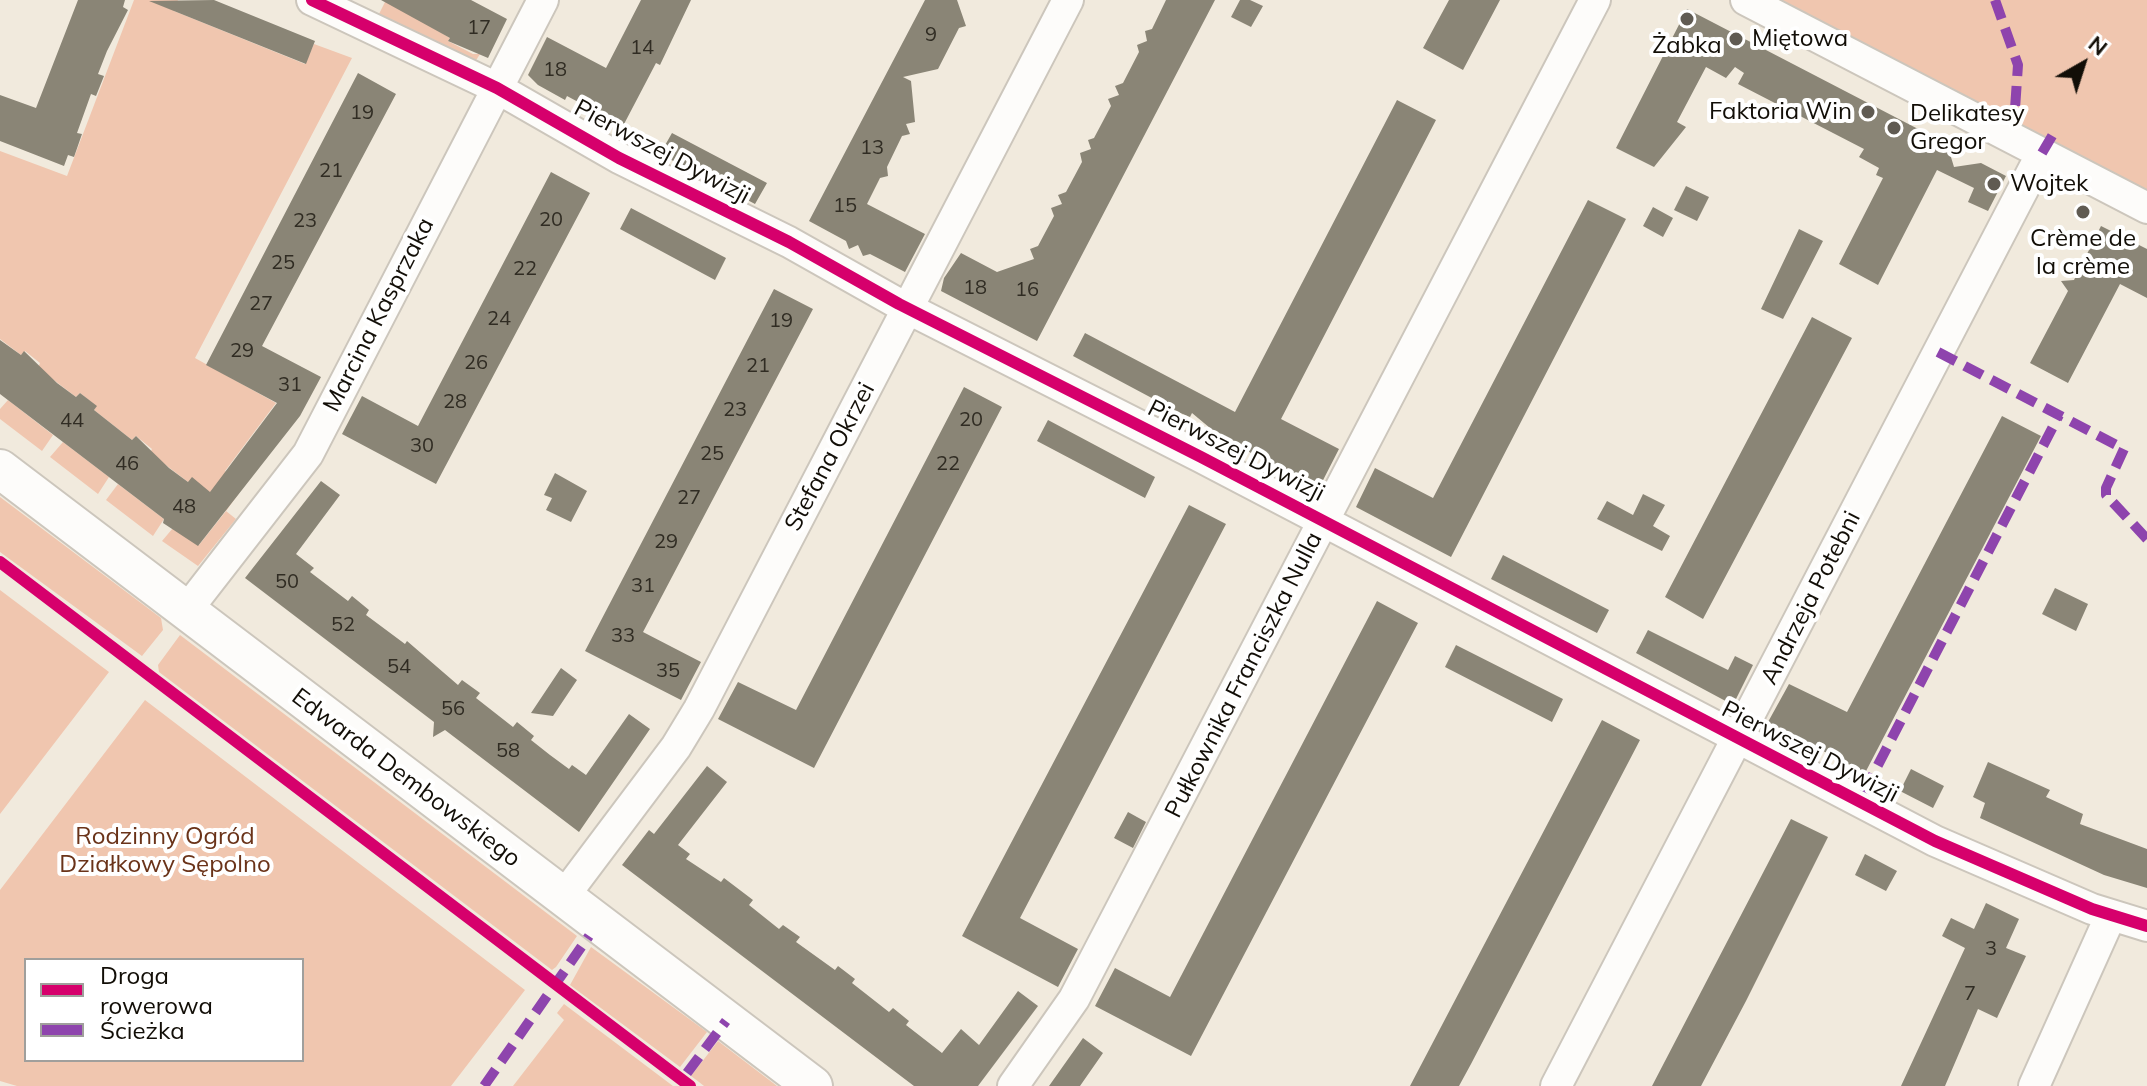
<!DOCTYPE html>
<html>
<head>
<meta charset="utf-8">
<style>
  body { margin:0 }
  #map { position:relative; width:2147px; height:1086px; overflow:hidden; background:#f1eadd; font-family:Mulish,sans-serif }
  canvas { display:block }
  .legend { position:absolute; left:24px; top:958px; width:280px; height:104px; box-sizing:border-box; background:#fff; border:2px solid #a09f9c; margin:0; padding:10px 14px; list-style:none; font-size:24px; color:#120e07 }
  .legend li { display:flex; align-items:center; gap:16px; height:40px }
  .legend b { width:40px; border:2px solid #a09f9c }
  .north { position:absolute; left:2043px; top:24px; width:80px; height:80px; -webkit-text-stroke:6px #fff; paint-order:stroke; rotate:39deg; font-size:22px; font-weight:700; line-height:32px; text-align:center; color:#120e07 }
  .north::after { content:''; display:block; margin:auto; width:28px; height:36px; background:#120e07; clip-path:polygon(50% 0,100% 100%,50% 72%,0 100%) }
</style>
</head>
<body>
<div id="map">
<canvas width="2147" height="1086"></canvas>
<ul class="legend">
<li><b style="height:10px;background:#d6006c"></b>Droga rowerowa</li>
<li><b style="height:10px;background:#8e44ad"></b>Ścieżka</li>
</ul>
<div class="north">N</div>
</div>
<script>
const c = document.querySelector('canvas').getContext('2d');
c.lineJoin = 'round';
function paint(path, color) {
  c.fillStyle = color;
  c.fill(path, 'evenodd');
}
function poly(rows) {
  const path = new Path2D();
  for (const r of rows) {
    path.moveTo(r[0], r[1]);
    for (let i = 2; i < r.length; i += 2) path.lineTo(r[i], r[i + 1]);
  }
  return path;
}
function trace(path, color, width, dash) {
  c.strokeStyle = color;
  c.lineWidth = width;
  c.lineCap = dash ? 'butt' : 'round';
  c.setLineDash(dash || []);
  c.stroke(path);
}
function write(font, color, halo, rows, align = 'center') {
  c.font = font + ' Mulish,sans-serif';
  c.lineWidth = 8;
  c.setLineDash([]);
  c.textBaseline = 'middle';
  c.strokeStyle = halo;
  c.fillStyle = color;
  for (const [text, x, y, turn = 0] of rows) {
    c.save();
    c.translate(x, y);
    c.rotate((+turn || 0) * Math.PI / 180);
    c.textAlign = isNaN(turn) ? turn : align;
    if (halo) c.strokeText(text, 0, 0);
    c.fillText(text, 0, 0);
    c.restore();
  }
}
paint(poly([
  [134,0,178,0,174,11,305,64,314,44,352,58,195,358,276,403,225,471,244,486,226,511,236,519,198,566,162,541,173,528,199,545,226,511,150,453,152,449,136,436,132,440,94,410,96,406,80,393,76,397,38,368,40,363,25,351,21,355,0,339,0,151,67,176],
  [386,0,450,38,448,41,473,54,480,54,470,70,375,22],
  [1771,0,2147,0,2147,197],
  [8,400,53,435,42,451,0,419,0,409],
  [63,442,109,477,98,494,50,457],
  [118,484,164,519,153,536,106,500],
  [0,497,161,618,163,630,142,656,0,552],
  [0,590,109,672,0,814],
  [180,635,577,936,556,967,552,970,159,672,158,665],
  [145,700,525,990,451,1086,17,1086,0,1081,0,890],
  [302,960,302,1060,26,1060,26,960],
  [591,947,707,1032,680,1067,570,985],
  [564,1004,673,1086,513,1086,564,1020,557,1013],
  [718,1041,777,1086,704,1086,699,1082,691,1076]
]), '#f0c6af');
paint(poly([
  [78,0,125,0,123,7,128,10,107,51,98,74,104,76,96,96,91,94,77,133,82,134,74,157,68,155,64,166,0,141,0,95,36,108],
  [214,0,315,41,306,64,149,1],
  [381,0,471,0,507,19,488,58,448,41,450,38],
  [641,0,691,0,660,65,656,63,623,126,567,96,565,100,538,85,528,75,547,37,606,68],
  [925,0,957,0,966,26,959,28,938,69,903,77,911,81,915,122,906,124,910,134,902,136,887,167,888,176,880,178,867,204,925,234,905,272,870,254,863,256,858,245,849,249,846,241,809,221],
  [1166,0,1215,0,1037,341,941,291,944,278,961,253,997,272,1034,259,1030,249,1038,246,1054,216,1051,208,1062,204,1058,195,1066,192,1082,162,1080,153,1091,149,1088,140,1094,138,1111,106,1108,99,1119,95,1115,86,1123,83,1139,52,1137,45,1147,41,1145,31,1152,29],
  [1240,0,1250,0,1263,6,1251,27,1231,17],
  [1449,0,1500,0,1463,70,1423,48],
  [1687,9,1947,144,1954,167,1981,163,2006,176,1988,211,1968,202,1974,188,1937,170,1878,285,1839,264,1883,178,1876,175,1879,168,1859,157,1864,149,1738,84,1744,73,1735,67,1726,78,1706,67,1677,122,1686,127,1654,167,1616,148],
  [358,73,396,94,262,346,321,377,300,416,198,546,163,523,164,519,0,394,0,340,21,355,24,351,57,383,76,397,80,393,97,406,94,410,132,440,136,436,169,468,188,482,192,477,210,492,277,403,206,365],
  [1397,100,1436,120,1281,419,1339,449,1319,488,1222,438,1192,413,1190,417,1178,412,1073,356,1085,333,1235,412],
  [672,133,767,183,755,204,660,154],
  [551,172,590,193,436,484,342,434,362,396,418,426],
  [1686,186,1709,197,1697,221,1674,210],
  [1588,200,1626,219,1451,557,1356,507,1375,468,1433,498],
  [1653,207,1673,218,1663,237,1643,226],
  [631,208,726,258,715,280,620,229],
  [2101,226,2147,249,2147,298,2120,284,2068,383,2030,363,2068,291,2061,281,2074,280],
  [1799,229,1823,241,1783,319,1761,309],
  [774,289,813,309,643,632,701,662,681,700,585,651],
  [1812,317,1852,338,1703,619,1665,597],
  [964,387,1002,407,814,768,718,719,738,682,796,710],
  [2002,416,2041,436,1865,773,1768,722,1789,684,1847,712],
  [1048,420,1155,477,1145,498,1037,441],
  [555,473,587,491,571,522,546,510,552,498,544,495],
  [321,481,340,495,296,554,314,568,310,572,348,601,352,596,369,610,366,615,405,644,407,641,458,685,462,680,480,693,476,698,513,727,517,722,534,736,531,740,550,755,569,769,572,765,586,775,629,714,650,729,579,832,445,730,433,737,434,722,245,578],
  [1643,494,1665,505,1653,526,1670,536,1662,551,1597,519,1607,501,1633,515],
  [1189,505,1226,524,1020,918,1078,949,1058,987,962,936],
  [1503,555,1609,610,1597,633,1491,579],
  [2055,588,2088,604,2076,631,2042,614],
  [1377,601,1418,623,1191,1056,1095,1006,1115,968,1170,997],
  [1648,630,1728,670,1735,656,1753,665,1733,705,1636,653],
  [1456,645,1563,699,1552,722,1445,667],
  [561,668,577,680,553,716,531,713],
  [1602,720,1640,740,1471,1064,1459,1086,1410,1086],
  [1988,762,2050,790,2046,797,2083,814,2080,824,2147,849,2147,888,2104,875,1980,818,1985,803,1973,797],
  [707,766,727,782,678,845,690,854,686,859,721,882,724,878,753,900,749,905,779,929,783,925,800,937,796,942,835,970,838,966,855,979,852,983,889,1012,893,1008,909,1021,906,1025,942,1053,961,1029,979,1045,1018,991,1038,1006,978,1086,914,1086,622,865,649,830,654,834],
  [1911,769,1944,786,1933,808,1900,791],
  [1128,812,1146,822,1133,848,1114,838],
  [1791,819,1828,837,1746,1001,1701,1086,1652,1086],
  [1865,854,1897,871,1886,891,1855,875],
  [1986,903,2019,919,2006,948,2026,956,1997,1018,1978,1009,1945,1086,1901,1086,1965,948,1942,936,1951,918,1974,929],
  [1083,1038,1103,1053,1080,1086,1049,1086]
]), '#8a8576');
const minor = poly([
  [312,0,497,88,619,158,789,242,899,304,1201,457,1935,841,2092,909,2147,926],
  [1746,0,2147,208],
  [186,611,308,454,543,0],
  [564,896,676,747,699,709,1068,0],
  [1013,1086,1074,999,1595,0],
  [1556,1086,2042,153],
  [2034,1086,2111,915]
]);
const tertiary = poly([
  [0,469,813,1086]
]);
trace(minor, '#ccc6bc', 34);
trace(tertiary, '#ccc6bc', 42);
trace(minor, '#fdfcfa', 30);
trace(tertiary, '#fdfcfa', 38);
trace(poly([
  [1995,0,2018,65,2015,109],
  [2042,153,2055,131],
  [1938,352,2124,449,2106,488,2106,495,2147,539],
  [1864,792,2059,415],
  [687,1073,726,1021],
  [484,1086,589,936]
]), '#8e44ad', 10, [20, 10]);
trace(poly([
  [312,0,497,88,619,158,789,242,899,304,1201,457,1935,841,2092,909,2147,926],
  [0,562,690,1086]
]), '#d6006c', 12);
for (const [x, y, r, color] of [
  [1687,19,8,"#605b52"],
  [1736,39,8,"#605b52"],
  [1868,112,8,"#605b52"],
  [1894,128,8,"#605b52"],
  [1994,184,8,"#605b52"],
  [2083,212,8,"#605b52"]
]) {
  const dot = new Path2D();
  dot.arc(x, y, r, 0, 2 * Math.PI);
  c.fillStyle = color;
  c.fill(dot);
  trace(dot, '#fff', 3);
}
write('20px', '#302c23', null, [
  ["17",479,28],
  ["9",931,35],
  ["14",642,48],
  ["18",555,70],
  ["19",362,113],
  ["13",872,148],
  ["21",331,171],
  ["15",845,206],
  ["20",551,220],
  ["23",305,221],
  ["25",283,263],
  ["22",525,269],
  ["18",975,288],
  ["16",1027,290],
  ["27",261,304],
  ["24",499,319],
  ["19",781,321],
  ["29",242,351],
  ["26",476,363],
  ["21",758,366],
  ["31",290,385],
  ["28",455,402],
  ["23",735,410],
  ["20",971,420],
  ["44",72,421],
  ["30",422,446],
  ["25",712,454],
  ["46",127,464],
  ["22",948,464],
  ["27",689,498],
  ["48",184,507],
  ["29",666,542],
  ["50",287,582],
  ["31",643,586],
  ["52",343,625],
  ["33",623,636],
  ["54",399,667],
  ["35",668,671],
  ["56",453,709],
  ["58",508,751],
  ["3",1991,949],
  ["7",1970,994]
]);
write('24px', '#120e07', '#fff', [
  ["Miętowa",1752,39],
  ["Żabka",1687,46,"center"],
  ["Faktoria Win",1852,112,"right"],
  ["Delikatesy",1910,114],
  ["Gregor",1910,142],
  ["Wojtek",2010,184],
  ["Crème de",2083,239,"center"],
  ["la crème",2083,267,"center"]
], 'left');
write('24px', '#120e07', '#fff', [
  ["Pierwszej Dywizji",662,152,28],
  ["Marcina Kasprzaka",379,315,-63],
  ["Pierwszej Dywizji",1236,451,27],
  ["Stefana Okrzei",830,457,-62],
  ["Andrzeja Potebni",1811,598,-63],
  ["Pułkownika Franciszka Nulla",1244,675,-63],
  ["Pierwszej Dywizji",1810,752,27],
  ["Edwarda Dembowskiego",406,778,37]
]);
write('24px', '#6a3319', '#fff', [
  ["Rodzinny Ogród",165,837],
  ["Działkowy Sępolno",165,865]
]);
</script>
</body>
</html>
